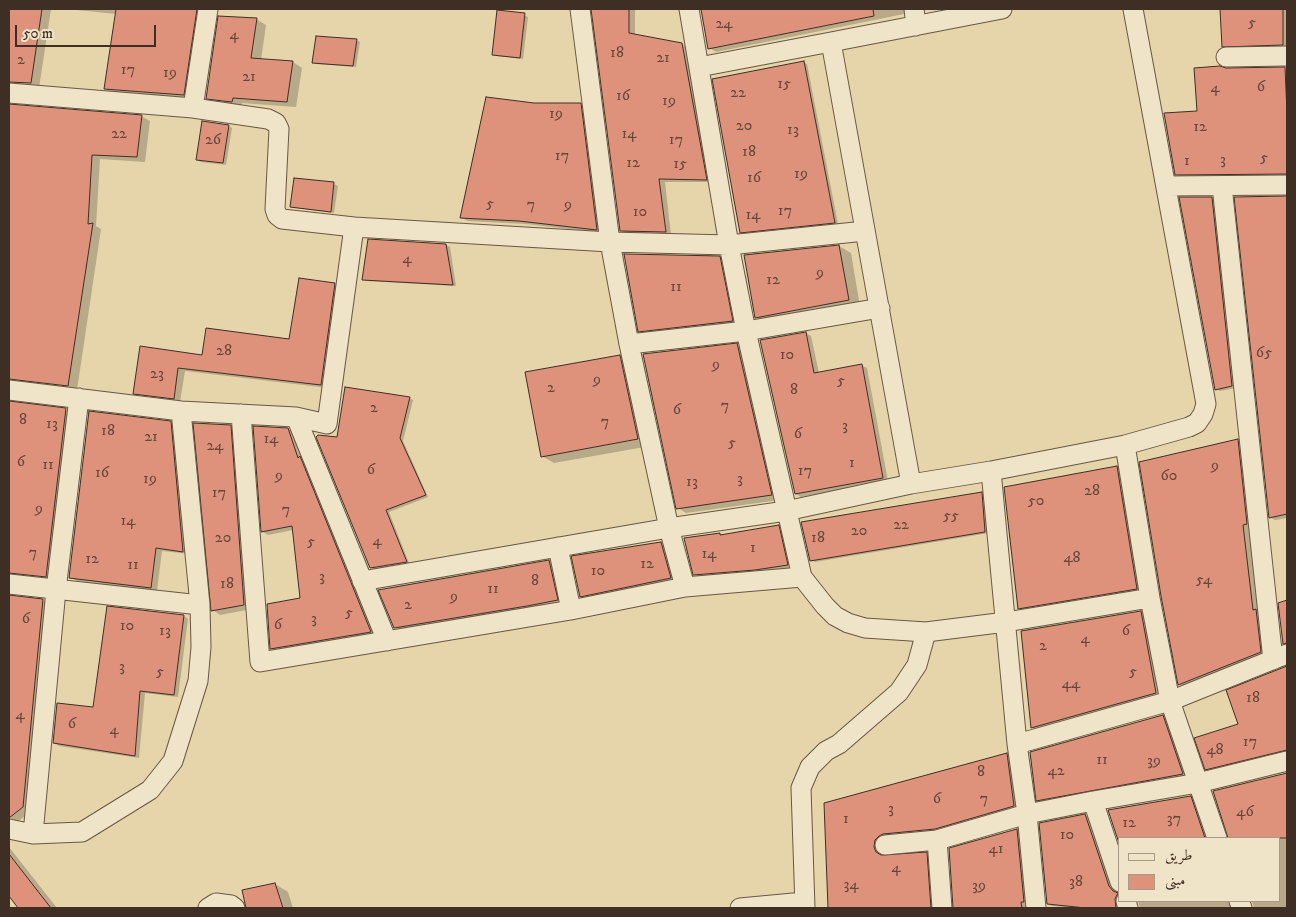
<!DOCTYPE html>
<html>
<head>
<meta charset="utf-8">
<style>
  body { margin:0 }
  #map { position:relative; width:1296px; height:917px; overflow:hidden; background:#e6d4aa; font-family:"IM FELL DW Pica",Amiri,serif }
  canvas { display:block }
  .frame { position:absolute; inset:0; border:10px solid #3e2e23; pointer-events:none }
  .legend { position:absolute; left:1118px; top:837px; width:162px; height:65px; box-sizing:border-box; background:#efe3c8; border:1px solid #a89b86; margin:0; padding:6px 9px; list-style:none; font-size:15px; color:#3e2e23 }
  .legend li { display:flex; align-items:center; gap:10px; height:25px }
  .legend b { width:25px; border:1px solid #a89b86 }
  .scale { position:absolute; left:15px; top:25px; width:141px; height:22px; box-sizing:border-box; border:2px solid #3e2e23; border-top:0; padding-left:6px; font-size:15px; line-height:18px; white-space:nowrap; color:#3e2e23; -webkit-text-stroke:4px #efe3c8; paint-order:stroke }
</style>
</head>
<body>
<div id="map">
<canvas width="1296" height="917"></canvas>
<div class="frame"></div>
<ul class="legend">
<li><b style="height:6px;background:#efe3c8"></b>طريق</li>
<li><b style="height:14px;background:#de927c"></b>مبنى</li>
</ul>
<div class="scale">50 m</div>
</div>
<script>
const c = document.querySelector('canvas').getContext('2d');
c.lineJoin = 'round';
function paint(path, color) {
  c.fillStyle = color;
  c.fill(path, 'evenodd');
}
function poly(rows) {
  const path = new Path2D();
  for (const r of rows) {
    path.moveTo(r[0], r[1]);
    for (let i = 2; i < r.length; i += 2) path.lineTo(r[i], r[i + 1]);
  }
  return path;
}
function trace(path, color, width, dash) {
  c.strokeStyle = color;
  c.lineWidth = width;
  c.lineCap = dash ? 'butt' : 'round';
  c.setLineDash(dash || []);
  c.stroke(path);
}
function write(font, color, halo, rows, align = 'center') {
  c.font = font + ' "IM FELL DW Pica",serif';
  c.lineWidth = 4;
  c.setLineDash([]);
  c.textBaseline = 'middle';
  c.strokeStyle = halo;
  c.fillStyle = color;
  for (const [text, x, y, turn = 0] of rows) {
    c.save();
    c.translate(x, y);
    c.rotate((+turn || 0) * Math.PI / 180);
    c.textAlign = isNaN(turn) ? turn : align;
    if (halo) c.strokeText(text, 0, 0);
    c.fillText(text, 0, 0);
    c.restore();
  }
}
paint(poly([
  [9,9,51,9,39,88,9,91],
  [67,9,207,9,192,99,114,94,105,89,116,14],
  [593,9,635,9,635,35,682,44,688,47,712,182,665,182,671,235,627,234,621,230],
  [702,9,910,9,909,13,716,52,710,48],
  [1221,9,1287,9,1287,47,1228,49,1223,46],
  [524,15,528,17,523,59,497,56,494,54],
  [256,19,266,25,261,60,293,62,302,68,296,107,242,103,241,107,217,103,207,98],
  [356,40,360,42,356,67,316,64,313,62],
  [803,62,807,64,838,224,744,234,741,232],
  [1196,69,1287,69,1287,177,1181,177,1176,174,1198,113],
  [534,104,580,104,586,108,603,233,526,224,468,221,462,218],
  [9,106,141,116,150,121,145,162,100,159,96,226,101,229,77,390,9,388],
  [228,126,232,128,226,165,201,162,197,160],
  [295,180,334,184,338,186,334,213,295,208,292,206],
  [1287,197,1287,518,1275,520,1270,517,1236,198],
  [1212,198,1216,201,1236,388,1220,391,1216,389],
  [446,245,450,247,456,286,367,281,363,279],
  [839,246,851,253,860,306,768,324,756,317],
  [719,257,736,267,748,330,655,340,639,331],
  [335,284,341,288,328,388,185,371,180,402,142,397,135,393,142,347,203,357,290,340],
  [806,333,811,336,819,373,861,365,867,368,888,481,801,497,796,494],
  [737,345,745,349,779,500,686,513,678,508],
  [620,356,632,364,650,446,554,463,542,456],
  [409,398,413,400,403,441,428,497,389,512,409,563,374,570,371,567,339,439],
  [9,403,66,410,75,414,55,581,9,582],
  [170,422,177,426,190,554,162,551,157,591,77,581,70,577],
  [230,426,238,431,252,609,220,615,213,610],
  [255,427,288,429,294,432,302,459,305,460,376,635,277,651,271,648,302,599,293,530,268,535,263,532],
  [1238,441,1246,445,1268,657,1187,689,1180,685,1162,596],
  [1117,467,1122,470,1142,591,1024,611,1019,608],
  [981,493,985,495,989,533,815,562,811,560],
  [778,527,791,534,799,571,707,581,694,574,720,534,723,536],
  [661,543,673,550,682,585,593,603,581,596],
  [549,561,561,568,569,607,407,634,395,627],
  [9,597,43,600,52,605,31,812,17,822,9,817],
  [1287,601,1287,645,1284,643,1280,603],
  [1141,612,1152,619,1167,699,1044,734,1032,728],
  [184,616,188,619,178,697,145,693,139,758,59,746,54,743,94,709],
  [1287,666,1287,753,1212,772,1206,769,1240,725,1228,691],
  [1163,716,1169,719,1188,777,1043,803,1038,800],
  [1007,755,1013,758,1020,809,879,851,881,856,926,854,932,857,936,908,829,908,826,804],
  [1287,774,1287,908,1254,908,1252,901,1280,901,1280,838,1229,838,1214,792],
  [1190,797,1195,799,1208,838,1120,838,1109,811],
  [1085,815,1089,817,1113,889,1120,895,1120,908,1076,908,1052,906,1048,904],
  [1017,830,1023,833,1027,908,954,908,950,849],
  [9,847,57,908,20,908,9,894],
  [275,884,288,892,293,908,247,908,244,891],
  [1138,901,1232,901,1232,908,1140,908]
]), '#0003');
const building = poly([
  [9,9,42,9,31,83,9,82,9,9],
  [116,9,197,9,184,95,104,89,116,9],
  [591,9,629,9,629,33,682,43,707,180,659,179,666,232,620,231,591,9],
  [701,9,873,9,874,16,708,49,701,9],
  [1220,9,1283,9,1283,45,1222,47,1220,9],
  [497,10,525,13,520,58,492,55,497,10],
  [218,16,257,18,251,58,293,61,287,102,233,98,232,102,206,99,218,16],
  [316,36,357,39,353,66,312,63,316,36],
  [804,61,835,223,740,233,712,79,804,61],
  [1220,66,1226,68,1285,67,1287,113,1287,174,1175,175,1164,113,1197,111,1194,68,1220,66],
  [486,97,534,103,581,103,597,230,519,221,460,218,486,97],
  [9,104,142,115,137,157,92,155,88,224,93,223,68,386,9,379,9,104],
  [202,121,229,125,223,163,196,160,202,121],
  [294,178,334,182,331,212,290,207,294,178],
  [1287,196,1287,514,1269,518,1234,197,1287,196],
  [1179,197,1212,197,1232,386,1215,390,1179,197],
  [368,239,446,244,453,285,362,280,368,239],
  [839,245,849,300,755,318,744,255,839,245],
  [624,254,720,256,733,321,638,332,624,254],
  [299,278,335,283,321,385,178,368,174,399,133,394,140,346,202,355,206,328,289,339,299,278],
  [806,332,814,373,862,364,883,478,795,494,760,340,806,332],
  [737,343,772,495,676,509,643,354,737,343],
  [620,355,638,439,541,457,525,372,620,355],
  [345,387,410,397,400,438,426,495,386,510,407,562,370,568,316,437,318,435,337,437,345,387],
  [9,401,66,408,46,577,9,573,9,401],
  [89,411,171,421,183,552,156,548,151,588,69,578,89,411],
  [193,423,231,425,244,605,211,611,193,423],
  [253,426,288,428,298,458,300,456,371,632,270,649,267,604,300,598,292,526,261,532,253,426],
  [1238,439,1247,524,1243,525,1253,610,1256,609,1261,652,1178,685,1161,596,1139,462,1238,439],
  [1117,466,1137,589,1018,609,1004,487,1117,466],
  [982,492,985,532,810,561,801,522,982,492],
  [779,525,788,565,755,570,693,575,684,538,720,533,720,535,779,525],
  [661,542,671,578,580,597,571,556,661,542],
  [549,560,558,600,527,606,394,628,378,590,549,560],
  [9,595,43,599,23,807,9,818,9,595],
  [1287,600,1287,643,1283,644,1278,603,1287,600],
  [107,606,184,615,174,695,140,691,135,756,53,743,57,703,93,707,107,606],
  [1141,611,1156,693,1031,728,1021,631,1141,611],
  [1287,666,1287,750,1205,770,1194,738,1238,724,1226,690,1287,666],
  [1163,715,1183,774,1036,801,1030,752,1163,715],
  [1007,753,1014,806,935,829,883,834,879,836,875,840,874,847,876,852,881,855,927,852,931,908,828,908,824,803,1007,753],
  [1287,773,1287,838,1228,838,1213,791,1287,773],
  [1191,796,1205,838,1120,838,1120,846,1108,810,1191,796],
  [1085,814,1109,886,1113,891,1118,893,1115,899,1116,908,1086,908,1047,904,1039,823,1085,814],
  [1017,829,1024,902,1021,902,1022,908,953,908,949,848,1017,829],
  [9,854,40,894,51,908,18,908,9,896,9,854],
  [275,883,283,908,246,908,242,890,275,883]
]);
paint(building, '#de927c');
trace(building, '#3e2e23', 1);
const street = poly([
  [580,9,610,242,629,344,669,528,685,587],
  [689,9,729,245,746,331,802,577],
  [914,9,916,26],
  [1226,57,1287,56],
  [699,67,831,42],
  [9,93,193,108,268,119,276,123,279,129,275,209,277,215,282,219,354,227,610,242,729,245,865,231],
  [193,108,208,9],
  [1166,186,1287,185],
  [1222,186,1273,660],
  [629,344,746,331,880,308],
  [9,390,181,411,296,417,327,424,354,227],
  [241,414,260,662,571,610,685,587,802,577,825,606,835,616,848,623,865,628,926,632,1006,622,1150,598,1125,445],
  [296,417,387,641],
  [991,471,1017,744,1027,814,1036,908],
  [911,484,831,42,1002,9],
  [558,547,571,610],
  [362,581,669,528,786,511,911,484,991,471,1125,445,1189,427,1197,423,1203,414,1206,404,1133,9],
  [9,584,200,605],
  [1150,598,1170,701,1217,838],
  [1017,744,1170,701,1287,654],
  [1093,801,1120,882],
  [9,829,33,834,56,590,79,398],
  [33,834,82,832,150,790,173,761,198,681,201,647,200,605,181,411],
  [937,840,942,908],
  [885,845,937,840,1027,814,1093,801,1198,783,1287,761],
  [1126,901,1128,908],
  [1239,901,1242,908],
  [208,908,216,903,231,905,235,908],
  [740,908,804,902],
  [805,908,801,788,810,767,826,751,839,744,899,692,917,665,926,632]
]);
trace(street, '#685845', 21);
trace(street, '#efe3c8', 19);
write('16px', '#664739', null, [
  ["5",1252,24],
  ["24",724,25],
  ["4",234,36],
  ["18",617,54],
  ["21",663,59],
  ["2",21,61],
  ["17",128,71],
  ["19",170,74],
  ["21",249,78],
  ["15",784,85],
  ["6",1261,88],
  ["4",1215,89],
  ["22",738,94],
  ["16",623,97],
  ["19",669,102],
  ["19",556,115],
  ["20",744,127],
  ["12",1200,128],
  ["13",793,131],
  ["22",119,135],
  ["14",629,135],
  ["26",213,141],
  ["17",676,141],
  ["18",749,153],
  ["17",562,157],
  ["5",1264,159],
  ["3",1223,161],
  ["1",1187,162],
  ["12",633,164],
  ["15",680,165],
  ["19",801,175],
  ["16",754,179],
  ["5",490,205],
  ["7",531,206],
  ["9",568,206],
  ["17",785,212],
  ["10",640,213],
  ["14",753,216],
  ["4",407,260],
  ["9",820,274],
  ["12",773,281],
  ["11",676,288],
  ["28",224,352],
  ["65",1264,354],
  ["10",787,356],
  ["9",716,366],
  ["23",157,375],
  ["9",597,381],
  ["5",841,382],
  ["2",551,389],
  ["8",794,391],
  ["7",725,407],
  ["2",374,409],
  ["6",677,411],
  ["8",23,421],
  ["7",605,423],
  ["13",52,425],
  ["3",845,427],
  ["18",108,432],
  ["6",798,435],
  ["21",151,438],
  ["14",271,440],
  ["5",732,444],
  ["24",215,447],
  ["6",21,463],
  ["1",852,464],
  ["11",48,466],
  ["9",1215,467],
  ["6",371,471],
  ["17",805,472],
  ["16",102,474],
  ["9",279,477],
  ["60",1169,477],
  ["19",150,480],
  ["3",740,480],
  ["13",692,483],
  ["28",1092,492],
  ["17",219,494],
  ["50",1036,502],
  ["9",39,510],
  ["7",286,511],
  ["55",951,517],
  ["14",128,522],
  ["22",901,526],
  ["20",859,532],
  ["20",223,539],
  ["18",818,539],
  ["4",377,542],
  ["5",311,543],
  ["1",753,549],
  ["7",33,554],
  ["14",709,555],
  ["48",1072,559],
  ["12",92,560],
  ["12",647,565],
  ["11",133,566],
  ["10",598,572],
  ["3",322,578],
  ["54",1204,581],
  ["8",535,582],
  ["18",227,585],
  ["11",493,590],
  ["9",454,598],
  ["2",408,606],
  ["5",349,614],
  ["6",26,620],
  ["3",314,620],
  ["6",278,626],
  ["10",127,627],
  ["13",165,632],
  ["6",1126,632],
  ["4",1085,640],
  ["2",1043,647],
  ["3",122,668],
  ["5",160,673],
  ["5",1133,673],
  ["44",1071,685],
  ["18",1253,699],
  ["4",20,716],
  ["6",72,725],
  ["4",114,731],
  ["17",1250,743],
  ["48",1215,751],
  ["11",1102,761],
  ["39",1154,762],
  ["42",1056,772],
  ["8",981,773],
  ["6",937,800],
  ["7",984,800],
  ["3",891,810],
  ["46",1245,813],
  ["1",846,820],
  ["37",1174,820],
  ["12",1129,824],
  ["10",1067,836],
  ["41",996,850],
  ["4",896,869],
  ["38",1076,883],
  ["34",851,886],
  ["39",979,887]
]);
</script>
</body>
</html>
